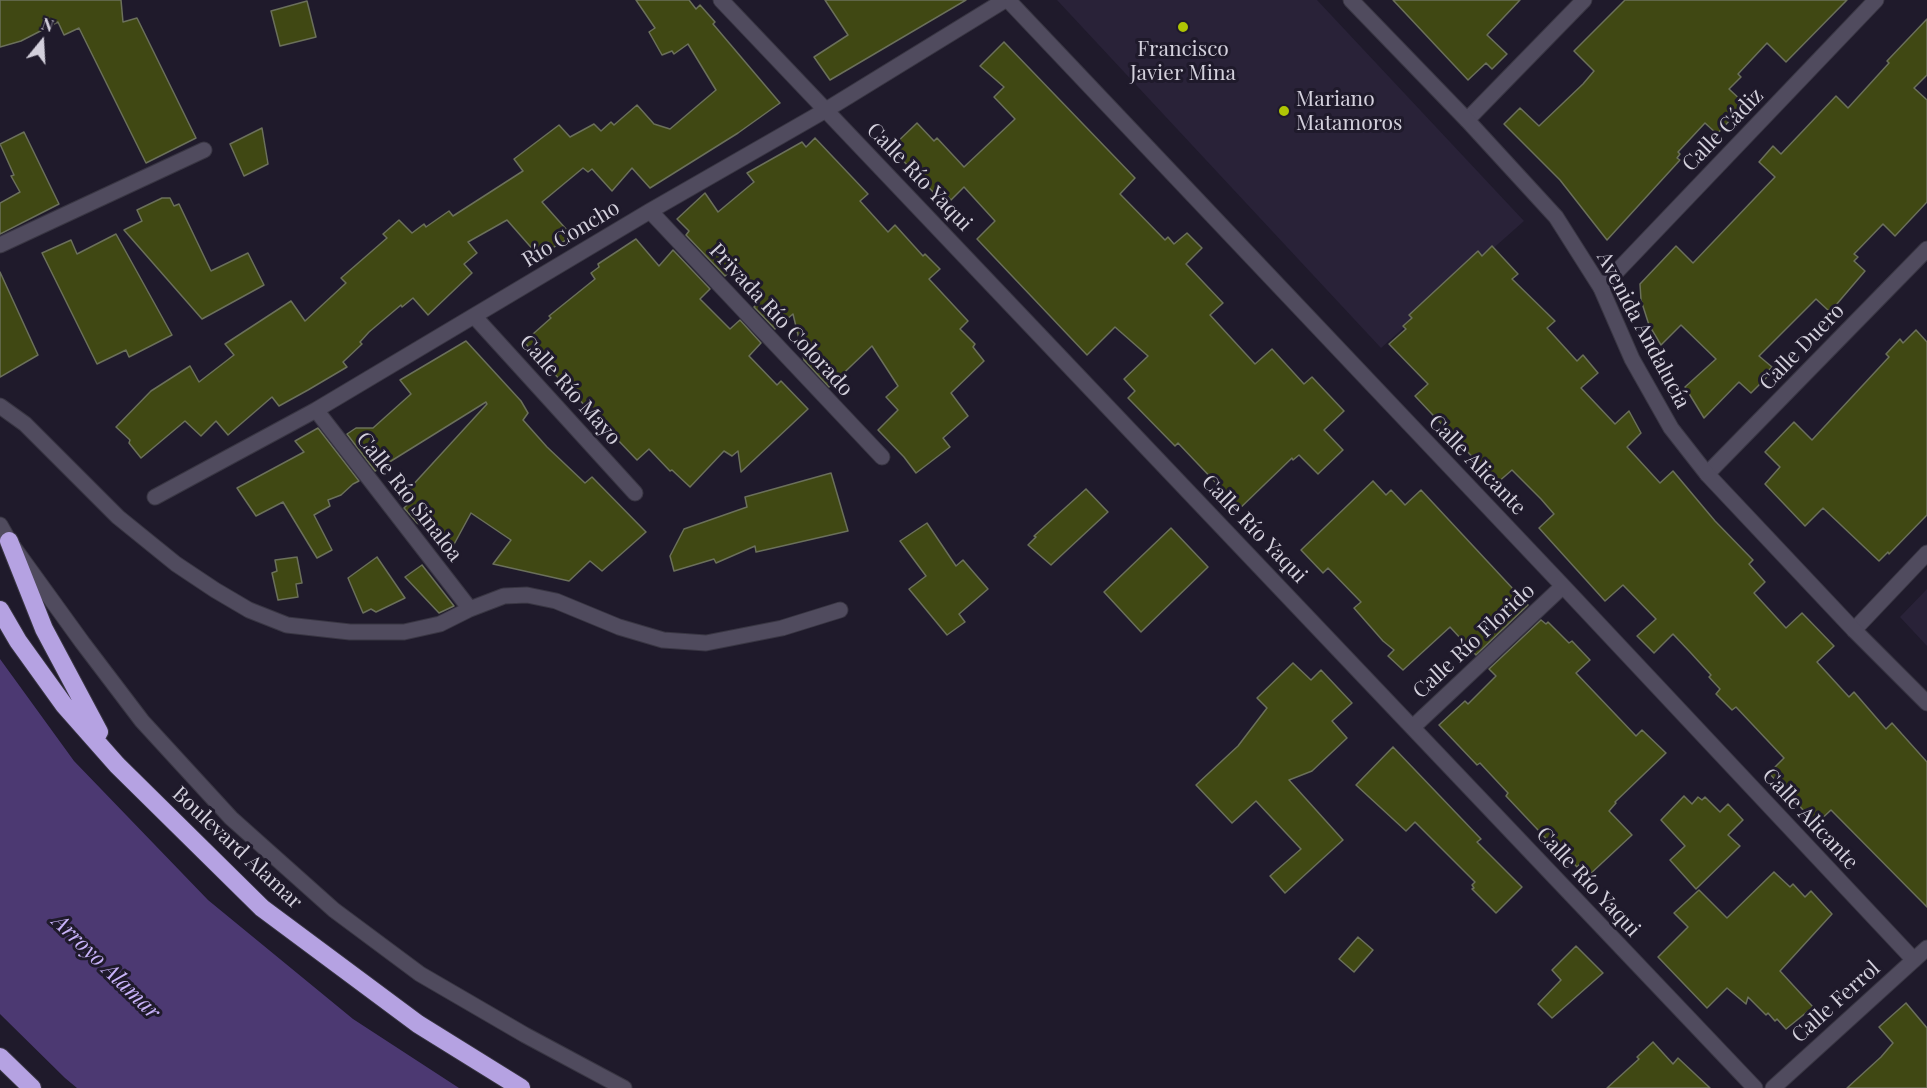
<!DOCTYPE html>
<html>
<head>
<meta charset="utf-8">
<style>
  body { margin:0 }
  #map { position:relative; width:1927px; height:1088px; overflow:hidden; background:#1f1a2b; font-family:"Playfair Display",serif }
  canvas { display:block }
  .north { position:absolute; left:12px; top:12px; width:60px; height:60px; -webkit-text-stroke:4px #1f1a2b; paint-order:stroke; rotate:18deg; font-size:16px; font-weight:700; line-height:24px; text-align:center; color:#d3d0dc }
  .north::after { content:''; display:block; margin:auto; width:21px; height:27px; background:#d3d0dc; clip-path:polygon(50% 0,100% 100%,50% 72%,0 100%) }
</style>
</head>
<body>
<div id="map">
<canvas width="1927" height="1088"></canvas>
<div class="north">N</div>
</div>
<script>
const c = document.querySelector('canvas').getContext('2d');
c.lineJoin = 'round';
function paint(path, color) {
  c.fillStyle = color;
  c.fill(path, 'evenodd');
}
function poly(rows) {
  const path = new Path2D();
  for (const r of rows) {
    path.moveTo(r[0], r[1]);
    for (let i = 2; i < r.length; i += 2) path.lineTo(r[i], r[i + 1]);
  }
  return path;
}
function trace(path, color, width, dash) {
  c.strokeStyle = color;
  c.lineWidth = width;
  c.lineCap = dash ? 'butt' : 'round';
  c.setLineDash(dash || []);
  c.stroke(path);
}
function write(font, color, halo, rows, align = 'center') {
  c.font = font + ' "Playfair Display",serif';
  c.lineWidth = 6;
  c.setLineDash([]);
  c.textBaseline = 'middle';
  c.strokeStyle = halo;
  c.fillStyle = color;
  for (const [text, x, y, turn = 0] of rows) {
    c.save();
    c.translate(x, y);
    c.rotate((+turn || 0) * Math.PI / 180);
    c.textAlign = isNaN(turn) ? turn : align;
    if (halo) c.strokeText(text, 0, 0);
    c.fillText(text, 0, 0);
    c.restore();
  }
}
paint(poly([
  [1057,0,1317,0,1524,221,1381,348],
  [1927,589,1927,646,1900,617]
]), '#292238');
paint(poly([
  [0,659,74,761,208,900,353,1019,459,1088,77,1088,65,1078,0,1014]
]), '#4c3972');
const building = poly([
  [0,0,121,0,123,22,137,18,196,138,146,163,79,28,64,35,58,22,21,41,0,47,0,0],
  [636,0,689,0,696,9,700,5,715,22,713,24,780,103,738,133,650,188,632,168,612,191,592,169,588,172,583,168,542,202,566,229,564,231,570,238,552,248,548,242,536,253,507,220,468,242,477,253,464,264,472,273,428,315,413,298,402,307,401,305,369,332,360,342,362,344,343,362,347,367,308,390,279,406,272,397,228,435,216,421,201,436,185,421,141,458,129,443,130,440,116,427,151,391,190,366,199,382,234,355,225,344,291,301,305,321,346,283,341,278,387,238,383,234,399,220,412,233,424,224,426,227,449,211,453,216,523,171,514,159,559,125,570,137,594,124,601,131,611,122,614,125,637,105,654,124,670,129,716,90,688,44,674,54,672,51,662,55,649,32,655,28,636,0],
  [825,0,966,0,830,80,814,57,848,35,825,0],
  [1393,0,1520,0,1487,35,1507,54,1492,69,1486,63,1468,80,1393,0],
  [1625,0,1847,0,1786,62,1767,43,1738,74,1741,77,1729,89,1745,104,1717,134,1705,123,1678,152,1680,154,1677,158,1680,160,1607,240,1560,180,1504,124,1520,108,1539,126,1583,84,1594,71,1574,51,1625,0],
  [307,1,316,37,280,46,271,11,307,1],
  [1927,19,1927,75,1914,88,1927,100,1927,202,1895,236,1883,224,1854,254,1858,257,1854,261,1865,271,1830,312,1816,299,1759,356,1772,367,1766,373,1769,375,1751,393,1739,382,1704,418,1685,387,1716,359,1681,325,1661,345,1649,325,1641,300,1640,284,1676,246,1693,263,1775,177,1759,162,1773,146,1781,154,1836,96,1848,108,1889,63,1887,61,1927,19],
  [1004,42,1135,178,1120,194,1165,240,1168,237,1174,244,1187,233,1202,248,1186,264,1223,303,1210,315,1255,364,1272,349,1304,384,1312,377,1344,411,1324,430,1343,450,1318,474,1299,455,1293,460,1292,458,1236,512,1213,488,1217,484,1178,443,1175,446,1128,398,1135,391,1124,379,1148,356,1115,327,1087,355,977,239,995,221,964,187,951,200,940,189,935,194,891,148,917,123,934,141,937,138,964,167,1015,119,994,97,1004,87,980,66,1004,42],
  [262,128,268,164,244,176,230,144,262,128],
  [24,132,59,204,0,234,0,203,20,192,11,176,14,175,0,144,24,132],
  [815,138,868,194,860,201,888,232,895,225,923,256,925,254,940,269,929,279,968,321,960,329,975,344,973,347,984,361,951,393,968,416,943,438,950,447,916,473,904,457,878,430,898,410,886,397,898,386,872,346,829,387,804,360,793,314,775,329,754,307,761,299,734,268,725,276,686,235,689,231,677,219,705,193,718,212,754,182,747,173,802,142,806,147,815,138],
  [162,198,170,198,174,206,179,204,211,271,248,253,264,285,202,319,124,230,142,221,137,210,162,198],
  [116,234,172,335,129,357,126,350,97,364,42,253,71,240,77,254,116,234],
  [636,239,659,266,673,250,710,289,700,299,730,329,740,320,761,343,749,356,777,385,781,381,808,409,741,472,738,451,732,456,724,451,690,487,672,470,670,471,649,449,637,460,524,342,551,318,549,316,595,279,591,273,599,267,598,264,636,239],
  [1492,246,1518,274,1512,279,1555,321,1547,328,1577,361,1583,355,1598,373,1581,388,1615,424,1629,411,1641,433,1627,447,1660,483,1673,471,1715,521,1753,560,1749,564,1765,582,1754,593,1786,628,1802,613,1834,646,1817,662,1849,697,1854,692,1886,729,1892,723,1927,762,1927,907,1831,810,1816,824,1769,773,1784,758,1736,707,1732,710,1716,694,1720,689,1709,677,1711,675,1690,652,1673,634,1654,653,1637,636,1656,619,1623,585,1605,601,1539,528,1554,514,1541,499,1512,470,1497,483,1415,396,1428,384,1389,344,1406,329,1403,326,1412,318,1409,315,1478,251,1482,256,1492,246],
  [0,272,38,355,0,377,0,272],
  [1916,330,1927,342,1927,515,1889,554,1888,552,1879,561,1823,508,1805,526,1765,484,1780,467,1765,452,1794,422,1812,440,1889,357,1886,354,1900,339,1903,343,1916,330],
  [466,341,521,401,528,413,523,420,547,447,585,483,592,477,646,532,602,571,590,561,569,581,493,564,511,540,471,513,452,548,417,523,404,508,407,505,400,499,487,404,486,402,375,471,347,434,356,428,373,428,411,394,400,380,466,341],
  [318,428,359,481,353,484,341,495,328,500,330,506,314,515,332,550,317,558,283,502,256,516,237,488,304,452,295,441,318,428],
  [831,473,848,531,756,552,755,546,716,563,714,559,674,571,670,556,684,529,747,507,745,497,831,473],
  [1373,481,1386,495,1391,490,1405,505,1421,490,1528,605,1476,655,1450,627,1403,670,1388,656,1394,650,1383,641,1354,608,1361,602,1328,568,1323,573,1301,550,1373,481],
  [1086,489,1108,512,1051,565,1028,545,1036,537,1034,536,1086,489],
  [927,523,956,566,963,560,988,589,959,614,965,622,947,635,909,589,926,576,900,541,927,523],
  [1171,528,1208,567,1141,632,1104,592,1171,528],
  [297,557,302,583,296,584,298,597,278,600,272,573,277,571,275,560,297,557],
  [377,557,405,598,376,612,371,609,363,613,348,578,377,557],
  [422,565,454,606,439,613,405,577,422,565],
  [1541,620,1546,624,1548,622,1569,643,1572,641,1590,660,1576,673,1636,736,1642,730,1666,753,1615,802,1616,803,1609,811,1632,835,1588,876,1579,865,1577,867,1556,845,1554,847,1506,796,1508,793,1480,763,1477,765,1439,725,1465,701,1468,704,1496,676,1489,669,1541,620],
  [1293,663,1311,680,1321,670,1352,703,1332,721,1347,738,1312,771,1289,780,1343,840,1285,893,1270,876,1301,849,1256,801,1232,823,1196,785,1238,746,1267,708,1257,698,1293,663],
  [1393,747,1481,839,1477,842,1522,887,1496,913,1472,889,1474,888,1472,885,1475,882,1415,822,1406,831,1356,785,1393,747],
  [1684,796,1692,804,1698,797,1702,800,1705,797,1720,812,1728,804,1743,820,1728,835,1740,846,1696,889,1670,860,1685,846,1661,820,1684,796],
  [1774,872,1790,887,1793,884,1805,897,1811,891,1832,914,1780,971,1813,1007,1786,1029,1777,1019,1775,1021,1768,1013,1766,1015,1748,997,1746,1004,1727,988,1707,1008,1658,957,1688,927,1674,913,1699,890,1727,918,1774,872],
  [1358,937,1373,950,1354,972,1339,959,1358,937],
  [1576,946,1603,973,1552,1018,1538,1004,1561,980,1552,970,1576,946],
  [1906,1003,1927,1028,1927,1088,1847,1088,1881,1057,1893,1043,1879,1027,1906,1003],
  [1653,1042,1673,1064,1678,1058,1710,1088,1607,1088,1639,1059,1637,1057,1653,1042]
]);
paint(building, '#404813');
trace(building, '#6b705b', 1.5);
const street = poly([
  [721,0,1755,1088],
  [1008,0,1563,586,1914,960],
  [1467,120,1584,0],
  [650,211,882,457],
  [0,245,204,150],
  [1601,288,1876,0],
  [474,316,635,493],
  [0,406,25,424,118,517,176,564,215,590,249,610,287,625,350,632,404,632,440,624,470,609,504,596,527,595,556,601,619,627,663,640,706,643,782,628,840,610],
  [316,410,470,609],
  [1707,474,1927,249],
  [155,497,316,410,650,211,826,110,1005,0],
  [1854,630,1927,553],
  [1413,727,1563,586],
  [1773,1088,1927,948]
]);
const secondary = poly([
  [1351,0,1467,120,1556,217,1601,288,1632,359,1671,428,1707,474,1854,630,1927,703],
  [0,525,9,541,82,642,142,721,231,818,334,910,420,974,525,1035,624,1088]
]);
const highway = poly([
  [9,541,44,629,99,732],
  [0,610,18,641,64,705,117,765,262,908,418,1024,521,1088],
  [0,1057,32,1088]
]);
trace(street, '#393643', 17);
trace(secondary, '#393643', 17);
trace(highway, '#393643', 20);
trace(street, '#504b5e', 15);
trace(secondary, '#504b5e', 15);
trace(highway, '#b5a2e2', 18);
for (const [x, y, r, color] of [
  [1183,27,6,"#afc504"],
  [1284,111,6,"#afc504"]
]) {
  const dot = new Path2D();
  dot.arc(x, y, r, 0, 2 * Math.PI);
  c.fillStyle = color;
  c.fill(dot);
  trace(dot, '#1f1a2b', 2);
}
write('21px', '#d3d0dc', '#1f1a2b', [
  ["Francisco",1183,49],
  ["Javier Mina",1183,73],
  ["Mariano",1296,99,"left"],
  ["Matamoros",1296,123,"left"]
]);
write('21px', '#d3d0dc', '#1f1a2b', [
  ["Calle Cádiz",1723,130,-46],
  ["Calle Río Yaqui",919,177,46],
  ["Río Concho",571,234,-31],
  ["Privada Río Colorado",781,320,47],
  ["Avenida Andalucía",1643,330,62],
  ["Calle Duero",1802,347,-46],
  ["Calle Río Mayo",570,390,48],
  ["Calle Alicante",1477,465,46],
  ["Calle Río Sinaloa",409,497,52],
  ["Calle Río Yaqui",1254,529,46],
  ["Calle Río Florido",1474,641,-43],
  ["Calle Alicante",1810,819,47],
  ["Boulevard Alamar",237,848,43],
  ["Calle Río Yaqui",1588,882,47],
  ["Calle Ferrol",1836,1002,-42]
]);
write('italic 22px', '#c8b3f9', '#1f1a2b', [
  ["Arroyo Alamar",106,967,44]
]);
</script>
</body>
</html>
